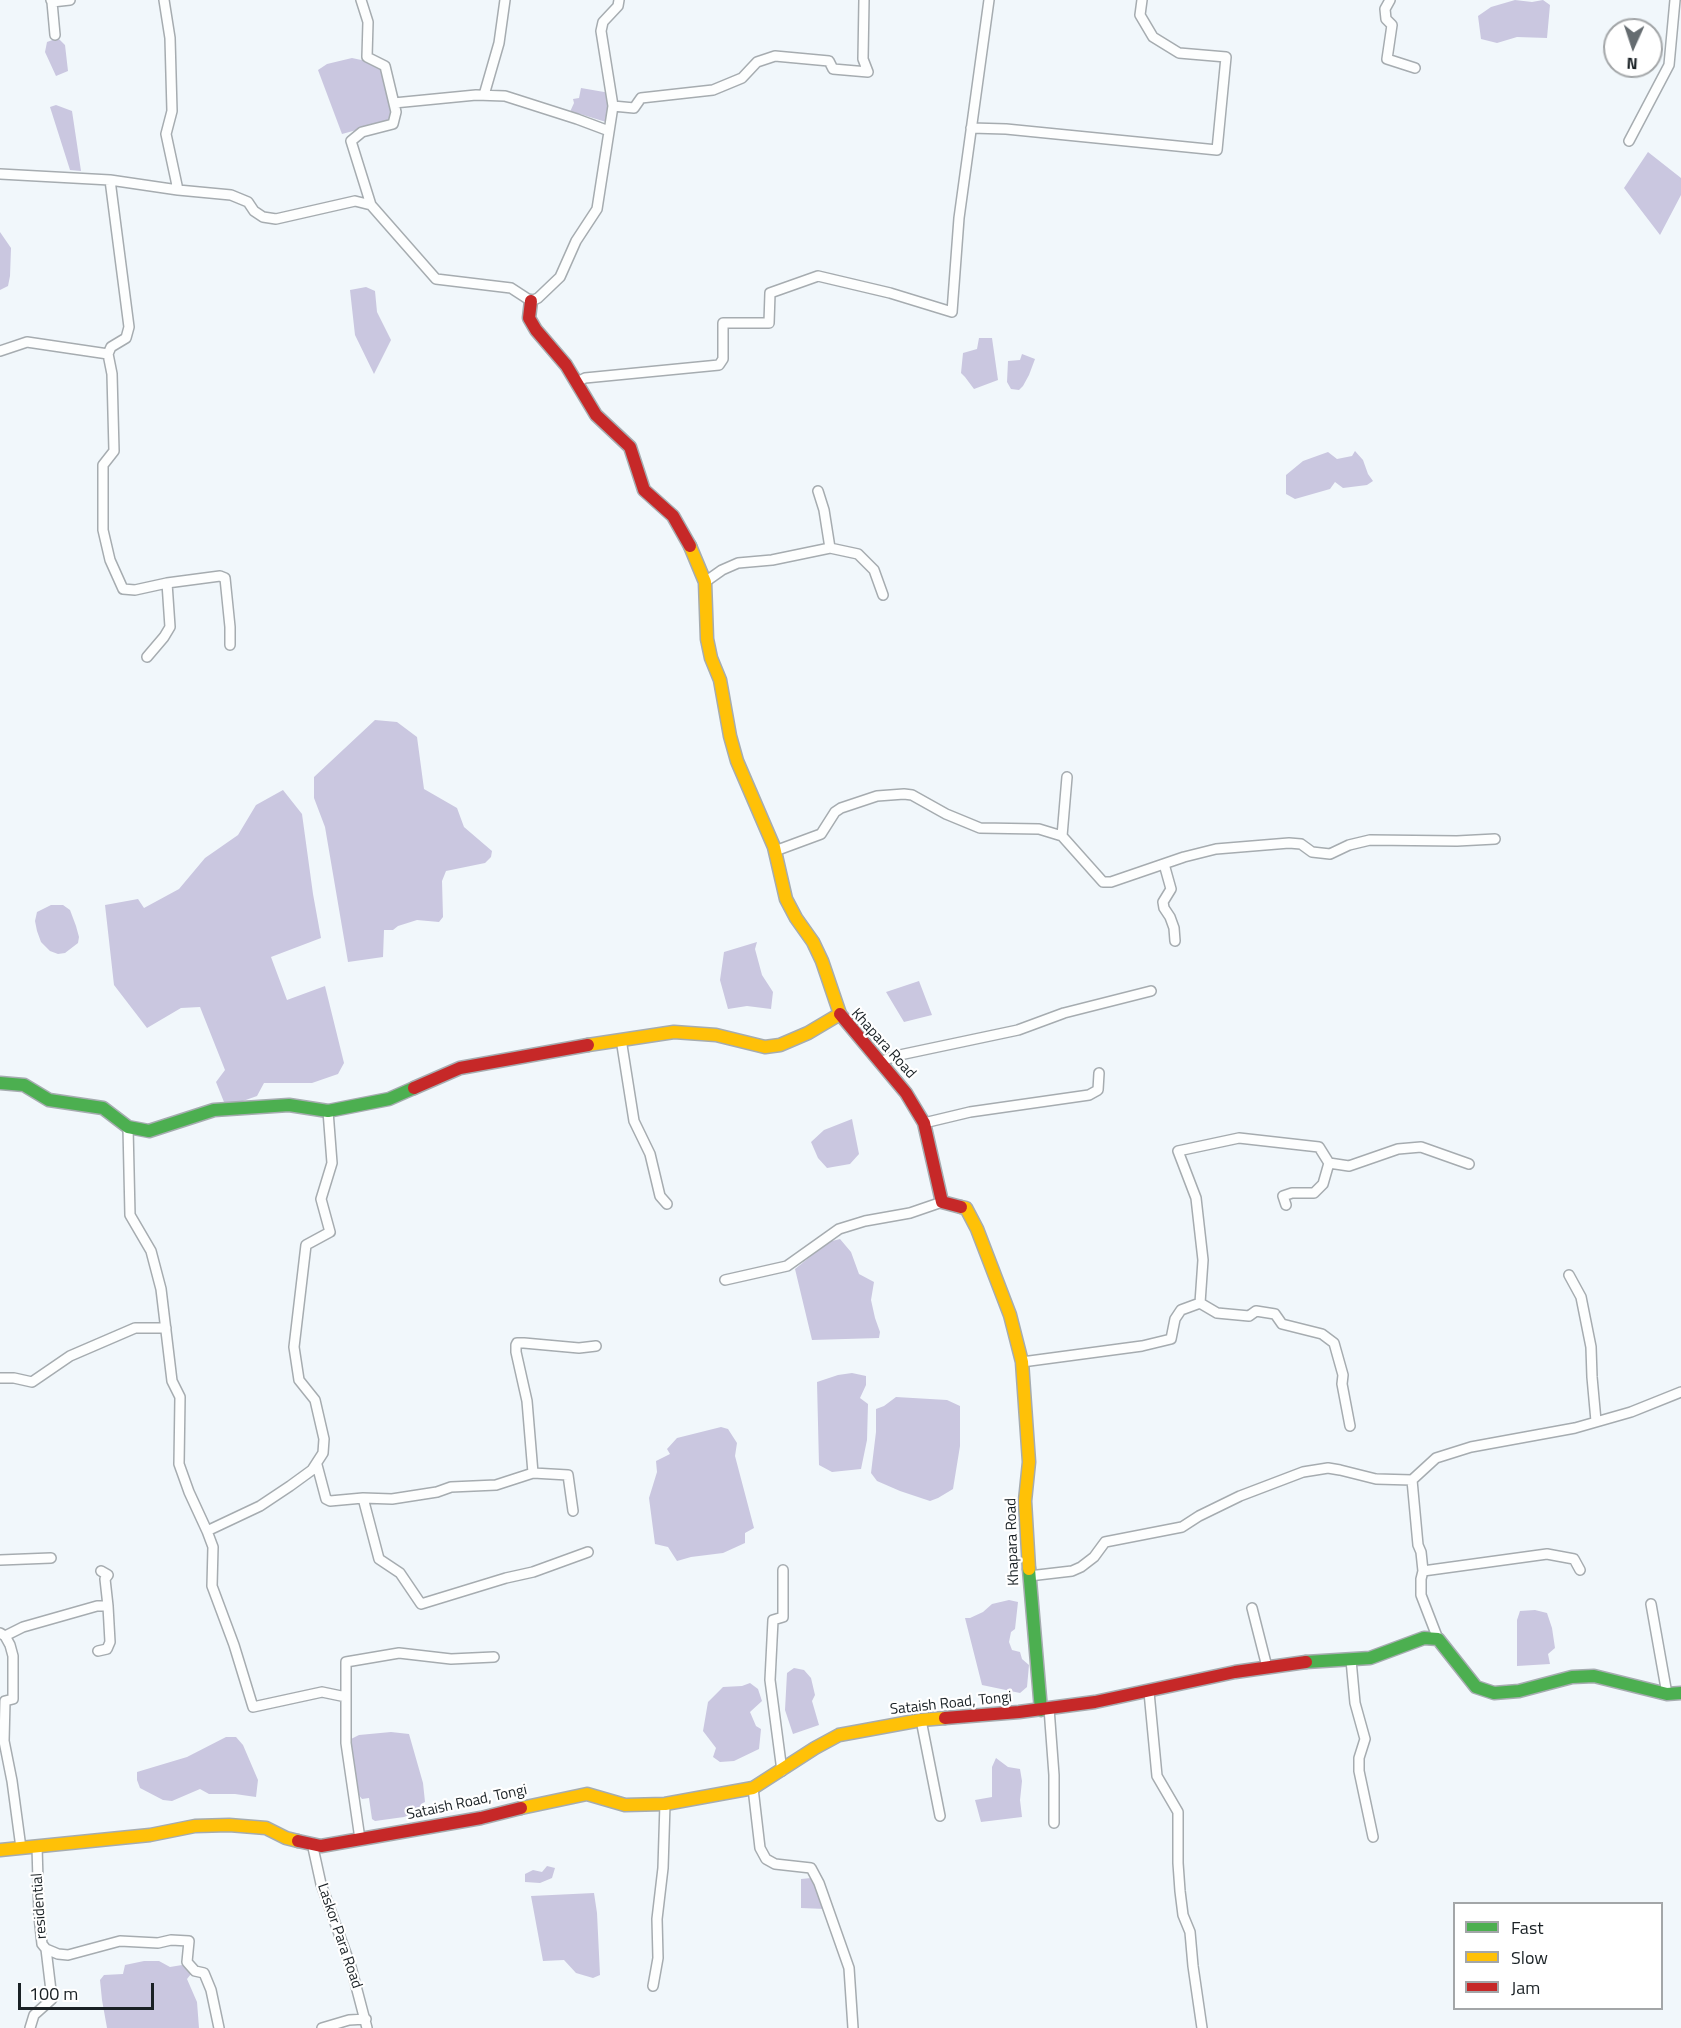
<!DOCTYPE html>
<html>
<head>
<meta charset="utf-8">
<style>
  body { margin:0 }
  #map { position:relative; width:1681px; height:2028px; overflow:hidden; background:#f1f7fb; font-family:"Titillium Web",sans-serif }
  canvas { display:block }
  .legend { position:absolute; left:1453px; top:1902px; width:210px; height:108px; box-sizing:border-box; background:#fff; border:2px solid #a3a6a8; margin:0; padding:8px 10px; list-style:none; font-size:18px; color:#1a2125 }
  .legend li { display:flex; align-items:center; gap:12px; height:30px }
  .legend b { width:30px; border:2px solid #a3a6a8 }
  .north { position:absolute; left:1603px; top:18px; width:60px; height:60px; box-sizing:border-box; background:#fff; border:2px solid #a3a6a8; border-radius:50%; rotate:183deg; font-size:16px; font-weight:700; line-height:24px; text-align:center; color:#1a2125 }
  .north::after { content:''; display:block; margin:auto; width:21px; height:27px; background:#656c70; clip-path:polygon(50% 0,100% 100%,50% 72%,0 100%) }
  .scale { position:absolute; left:18px; top:1983px; width:136px; height:27px; box-sizing:border-box; border:3px solid #1a2125; border-top:0; padding-left:8px; font-size:18px; line-height:21px; white-space:nowrap; color:#1a2125; -webkit-text-stroke:4px #fff; paint-order:stroke }
</style>
</head>
<body>
<div id="map">
<canvas width="1681" height="2028"></canvas>
<ul class="legend">
<li><b style="height:8px;background:#4caf50"></b>Fast</li>
<li><b style="height:8px;background:#ffc107"></b>Slow</li>
<li><b style="height:8px;background:#c62828"></b>Jam</li>
</ul>
<div class="north">N</div>
<div class="scale">100 m</div>
</div>
<script>
const c = document.querySelector('canvas').getContext('2d');
c.lineJoin = 'round';
function paint(path, color) {
  c.fillStyle = color;
  c.fill(path, 'evenodd');
}
function poly(rows) {
  const path = new Path2D();
  for (const r of rows) {
    path.moveTo(r[0], r[1]);
    for (let i = 2; i < r.length; i += 2) path.lineTo(r[i], r[i + 1]);
  }
  return path;
}
function trace(path, color, width, dash) {
  c.strokeStyle = color;
  c.lineWidth = width;
  c.lineCap = dash ? 'butt' : 'round';
  c.setLineDash(dash || []);
  c.stroke(path);
}
function write(font, color, halo, rows, align = 'center') {
  c.font = font + ' "Titillium Web",sans-serif';
  c.lineWidth = 4.5;
  c.setLineDash([]);
  c.textBaseline = 'middle';
  c.strokeStyle = halo;
  c.fillStyle = color;
  for (const [text, x, y, turn = 0] of rows) {
    c.save();
    c.translate(x, y);
    c.rotate((+turn || 0) * Math.PI / 180);
    c.textAlign = isNaN(turn) ? turn : align;
    if (halo) c.strokeText(text, 0, 0);
    c.fillText(text, 0, 0);
    c.restore();
  }
}
paint(poly([
  [1515,0,1532,2,1543,0,1550,5,1547,38,1517,37,1497,43,1481,39,1478,16,1491,7],
  [58,38,65,45,68,71,56,76,45,52,47,42],
  [352,58,380,64,392,104,394,116,382,123,342,134,318,70,327,64],
  [581,88,610,93,606,122,580,114,576,116,569,114,574,103,573,99,579,98],
  [56,105,72,111,81,171,70,170,50,107],
  [1648,152,1681,178,1681,195,1660,235,1624,188],
  [0,232,11,248,10,276,8,286,0,290],
  [366,287,375,291,377,312,391,340,374,374,355,335,350,290],
  [979,338,992,338,998,380,974,389,965,377,961,373,963,353,977,349],
  [1022,354,1035,359,1029,375,1023,386,1019,390,1011,389,1007,382,1008,361,1020,360],
  [1355,451,1363,460,1368,474,1373,481,1367,485,1343,488,1335,482,1330,489,1295,499,1286,494,1286,475,1303,461,1328,452,1337,459,1352,456],
  [375,720,397,722,417,737,424,789,457,808,464,827,492,851,491,857,485,863,446,871,442,881,443,917,439,922,417,920,398,926,393,930,384,930,383,957,348,962,325,827,314,798,314,777],
  [283,790,302,814,313,894,321,938,271,957,287,1000,325,986,344,1063,338,1074,312,1083,264,1083,257,1096,226,1107,216,1082,225,1070,200,1007,181,1008,147,1028,114,985,105,905,138,899,144,908,179,889,205,858,238,835,256,805],
  [51,905,63,905,70,910,76,926,79,937,78,943,65,953,58,954,50,951,41,942,37,931,35,921,37,912],
  [757,942,755,949,762,975,773,992,771,1009,747,1006,728,1009,720,980,724,952],
  [919,981,932,1015,904,1022,886,992],
  [852,1119,859,1154,850,1164,827,1168,818,1158,811,1142,824,1130],
  [840,1239,851,1252,859,1274,874,1282,871,1300,875,1318,880,1332,879,1338,812,1340,795,1269,828,1242],
  [852,1373,866,1376,866,1385,860,1398,868,1404,867,1440,861,1469,832,1472,819,1465,817,1382,838,1375],
  [896,1397,947,1400,960,1406,960,1446,953,1489,938,1498,930,1501,900,1491,877,1481,871,1473,876,1432,876,1409,884,1406],
  [721,1427,728,1429,737,1443,735,1456,754,1528,745,1533,745,1543,723,1553,691,1557,677,1561,668,1547,655,1544,649,1498,657,1472,656,1461,670,1454,667,1449,677,1438],
  [1009,1600,1018,1602,1015,1629,1011,1632,1009,1642,1012,1650,1020,1652,1022,1659,1029,1665,1027,1687,1020,1693,982,1685,965,1618,970,1618,983,1612,992,1604],
  [1535,1610,1547,1613,1552,1628,1555,1648,1548,1654,1550,1664,1517,1666,1517,1620,1520,1611],
  [794,1668,804,1670,811,1678,815,1695,812,1701,819,1725,793,1734,785,1710,787,1673],
  [750,1683,758,1689,762,1701,750,1712,756,1726,761,1729,759,1749,734,1761,720,1762,713,1757,716,1748,703,1731,708,1702,723,1687,742,1686],
  [391,1732,409,1734,423,1783,425,1802,421,1804,421,1806,414,1809,412,1814,404,1817,375,1821,372,1819,369,1798,362,1799,357,1793,351,1739,359,1735],
  [226,1737,236,1737,243,1745,258,1780,256,1797,235,1794,209,1794,200,1789,172,1801,163,1800,140,1788,137,1780,137,1772,187,1757],
  [996,1758,1008,1767,1020,1769,1022,1781,1020,1800,1022,1817,981,1822,975,1800,992,1797,992,1767],
  [547,1866,555,1868,552,1878,540,1883,525,1882,525,1874,533,1870,542,1872],
  [811,1878,825,1909,801,1908,801,1879],
  [594,1893,597,1913,600,1975,593,1978,576,1973,564,1960,543,1961,531,1896],
  [144,1961,159,1961,170,1967,182,1965,191,1974,187,1979,197,2002,199,2028,107,2028,102,2000,100,1980,104,1975,123,1974,125,1965]
]), '#cac7e0');
const street = poly([
  [51,0,52,2,70,0],
  [164,0,170,38,172,111,166,134,178,190],
  [361,0,368,22,367,57,385,66,396,112,393,124,362,132,351,141,371,205],
  [1390,0,1385,9,1386,19,1392,25,1387,59,1415,68],
  [52,2,55,35],
  [484,95,499,43,505,0],
  [394,103,476,95,505,96,577,119,609,131],
  [613,106,634,108,641,98,713,90,742,78,757,62,775,56,829,61,833,69,868,72,863,59,864,0],
  [971,128,1006,129,1217,150,1226,57,1179,53,1153,37,1140,15,1142,0],
  [1629,141,1669,65,1675,0],
  [0,174,110,180,178,190,231,195,248,202,254,211,263,217,276,219,355,201,371,205,436,279,511,288,531,301,538,298,560,277,576,241,597,209,613,106,601,31,603,22,618,6,619,0],
  [110,180,129,327,126,338,111,347,108,354,112,374,114,451,103,465,103,530,110,560,123,589,135,590,167,583,170,627,164,637,147,657],
  [0,351,27,342,108,354],
  [577,382,585,378,719,365,723,359,723,323,769,323,770,293,818,276,890,293,952,312,959,218,989,0],
  [818,491,824,510,830,548],
  [705,582,722,570,738,563,772,560,830,548,858,554,874,570,883,595],
  [167,583,220,576,225,578,230,627,230,645],
  [1062,836,1067,777],
  [775,851,821,834,835,812,841,808,877,796,904,794,912,795,946,814,980,828,1039,829,1062,836,1103,882,1111,882,1184,857,1216,849,1289,843,1301,844,1312,852,1330,854,1349,845,1370,840,1457,841,1495,839],
  [1164,864,1171,889,1163,902,1164,908,1170,917,1174,928,1175,941],
  [621,1039,634,1121,650,1154,660,1196,667,1204],
  [880,1062,895,1056,1018,1030,1064,1013,1151,991],
  [328,1111,332,1163,321,1199,330,1232,306,1245,294,1347,299,1380,315,1400,324,1439,323,1453,312,1470,290,1486,260,1506,207,1531,213,1547,212,1586,234,1645,253,1707,322,1692,346,1697],
  [924,1123,970,1112,1089,1095,1098,1090,1099,1073],
  [128,1127,130,1215,151,1251,161,1289,172,1381,180,1397,179,1464,189,1492,207,1531],
  [1286,1205,1283,1196,1292,1193,1314,1193,1323,1184,1329,1163],
  [1569,1275,1581,1297,1591,1347,1592,1377,1596,1421],
  [725,1280,787,1266,839,1229,865,1221,910,1213,942,1202],
  [1200,1303,1217,1313,1249,1316,1256,1311,1275,1314,1282,1324,1322,1334,1334,1343,1343,1375,1342,1384,1350,1426],
  [1022,1362,1142,1346,1171,1339,1175,1319,1181,1310,1200,1303,1203,1260,1196,1198,1178,1151,1239,1138,1319,1147,1329,1163,1349,1166,1398,1149,1421,1147,1469,1164],
  [0,1378,14,1378,32,1382,70,1356,135,1328,166,1328],
  [317,1465,326,1499,330,1501,363,1498,392,1499,437,1492,451,1487,496,1485,533,1473,568,1475,573,1511],
  [533,1473,527,1401,516,1352,516,1345,517,1343,524,1343,579,1348,596,1346],
  [363,1498,379,1559,400,1573,421,1604,506,1578,533,1572,588,1552],
  [0,1560,51,1558],
  [101,1571,108,1575,105,1579,108,1606],
  [1423,1571,1547,1554,1574,1559,1580,1570],
  [1029,1576,1072,1571,1081,1567,1094,1557,1105,1542,1182,1527,1199,1516,1240,1496,1303,1472,1328,1468,1340,1470,1376,1479,1412,1480],
  [1651,1604,1667,1694],
  [1252,1608,1267,1667],
  [0,1633,5,1636,10,1645,13,1656,13,1699,5,1701,4,1741,12,1781,21,1848],
  [5,1636,23,1627,97,1606,108,1606,110,1642,107,1649,98,1651],
  [1438,1639,1421,1595,1421,1579,1423,1571,1421,1552,1418,1545,1412,1480,1436,1458,1471,1447,1575,1428,1631,1412,1681,1392],
  [1351,1660,1355,1703,1365,1739,1359,1758,1359,1771,1373,1837],
  [1149,1692,1157,1776,1178,1812,1178,1863,1180,1891,1183,1915,1190,1932,1193,1966,1202,2028],
  [1049,1708,1054,1775,1054,1823],
  [921,1720,940,1816],
  [782,1771,770,1680,773,1620,783,1617,783,1570],
  [753,1788,760,1848,766,1859,775,1864,811,1868,819,1883,849,1968,853,2028],
  [360,1839,346,1743,346,1662,399,1653,451,1659,494,1657],
  [312,1843,321,1884,351,1967,367,2028],
  [46,1949,58,1954,68,1955,120,1941,158,1943,171,1940,189,1941,187,1962,195,1971,204,1973,211,1990,219,2028],
  [653,1986,658,1958,657,1919,663,1868,665,1804],
  [30,2028,34,2015,52,1999,46,1949,42,1944,39,1916,37,1846],
  [322,2028,349,2020,366,2019]
]);
const fast = poly([
  [0,1083,24,1085,49,1100,103,1108,128,1127,149,1131,214,1110,289,1105,328,1111,389,1099,414,1088],
  [1029,1569,1041,1710],
  [1306,1662,1370,1658,1424,1638,1438,1639,1476,1687,1494,1693,1519,1691,1572,1677,1594,1676,1667,1694,1681,1693]
]);
const slow = poly([
  [690,546,705,582,707,639,711,658,720,680,730,736,737,761,774,847,786,899,796,918,813,942,822,961,840,1014],
  [588,1045,674,1032,716,1035,765,1047,780,1045,808,1033,840,1014],
  [961,1207,966,1208,977,1229,1010,1315,1022,1362,1029,1462,1025,1501,1029,1569],
  [521,1808,587,1794,625,1805,665,1804,753,1788,815,1748,839,1735,921,1720,945,1718],
  [0,1850,150,1835,195,1826,229,1825,266,1828,286,1838,298,1841]
]);
const jam = poly([
  [531,301,529,318,536,330,566,365,596,415,630,447,644,490,673,516,690,546],
  [840,1014,906,1093,924,1123,942,1202,961,1207],
  [414,1088,460,1068,588,1045],
  [945,1718,1019,1712,1095,1702,1235,1672,1306,1662],
  [298,1841,321,1846,481,1818,521,1808]
]);
trace(street, '#a6acb0', 12);
trace(fast, '#a6acb0', 15);
trace(slow, '#a6acb0', 15);
trace(jam, '#a6acb0', 15);
trace(street, '#fdfefe', 9);
trace(fast, '#4caf50', 12);
trace(slow, '#ffc107', 12);
trace(jam, '#c62828', 12);
write('15px', '#1a2125', '#fff', [
  ["Khapara Road",883,1044,48],
  ["Khapara Road",1013,1542,-92],
  ["Sataish Road, Tongi",951,1704,-6],
  ["Sataish Road, Tongi",467,1803,-12],
  ["residential",40,1906,-94],
  ["Laskor Para Road",339,1936,71]
]);
</script>
</body>
</html>
